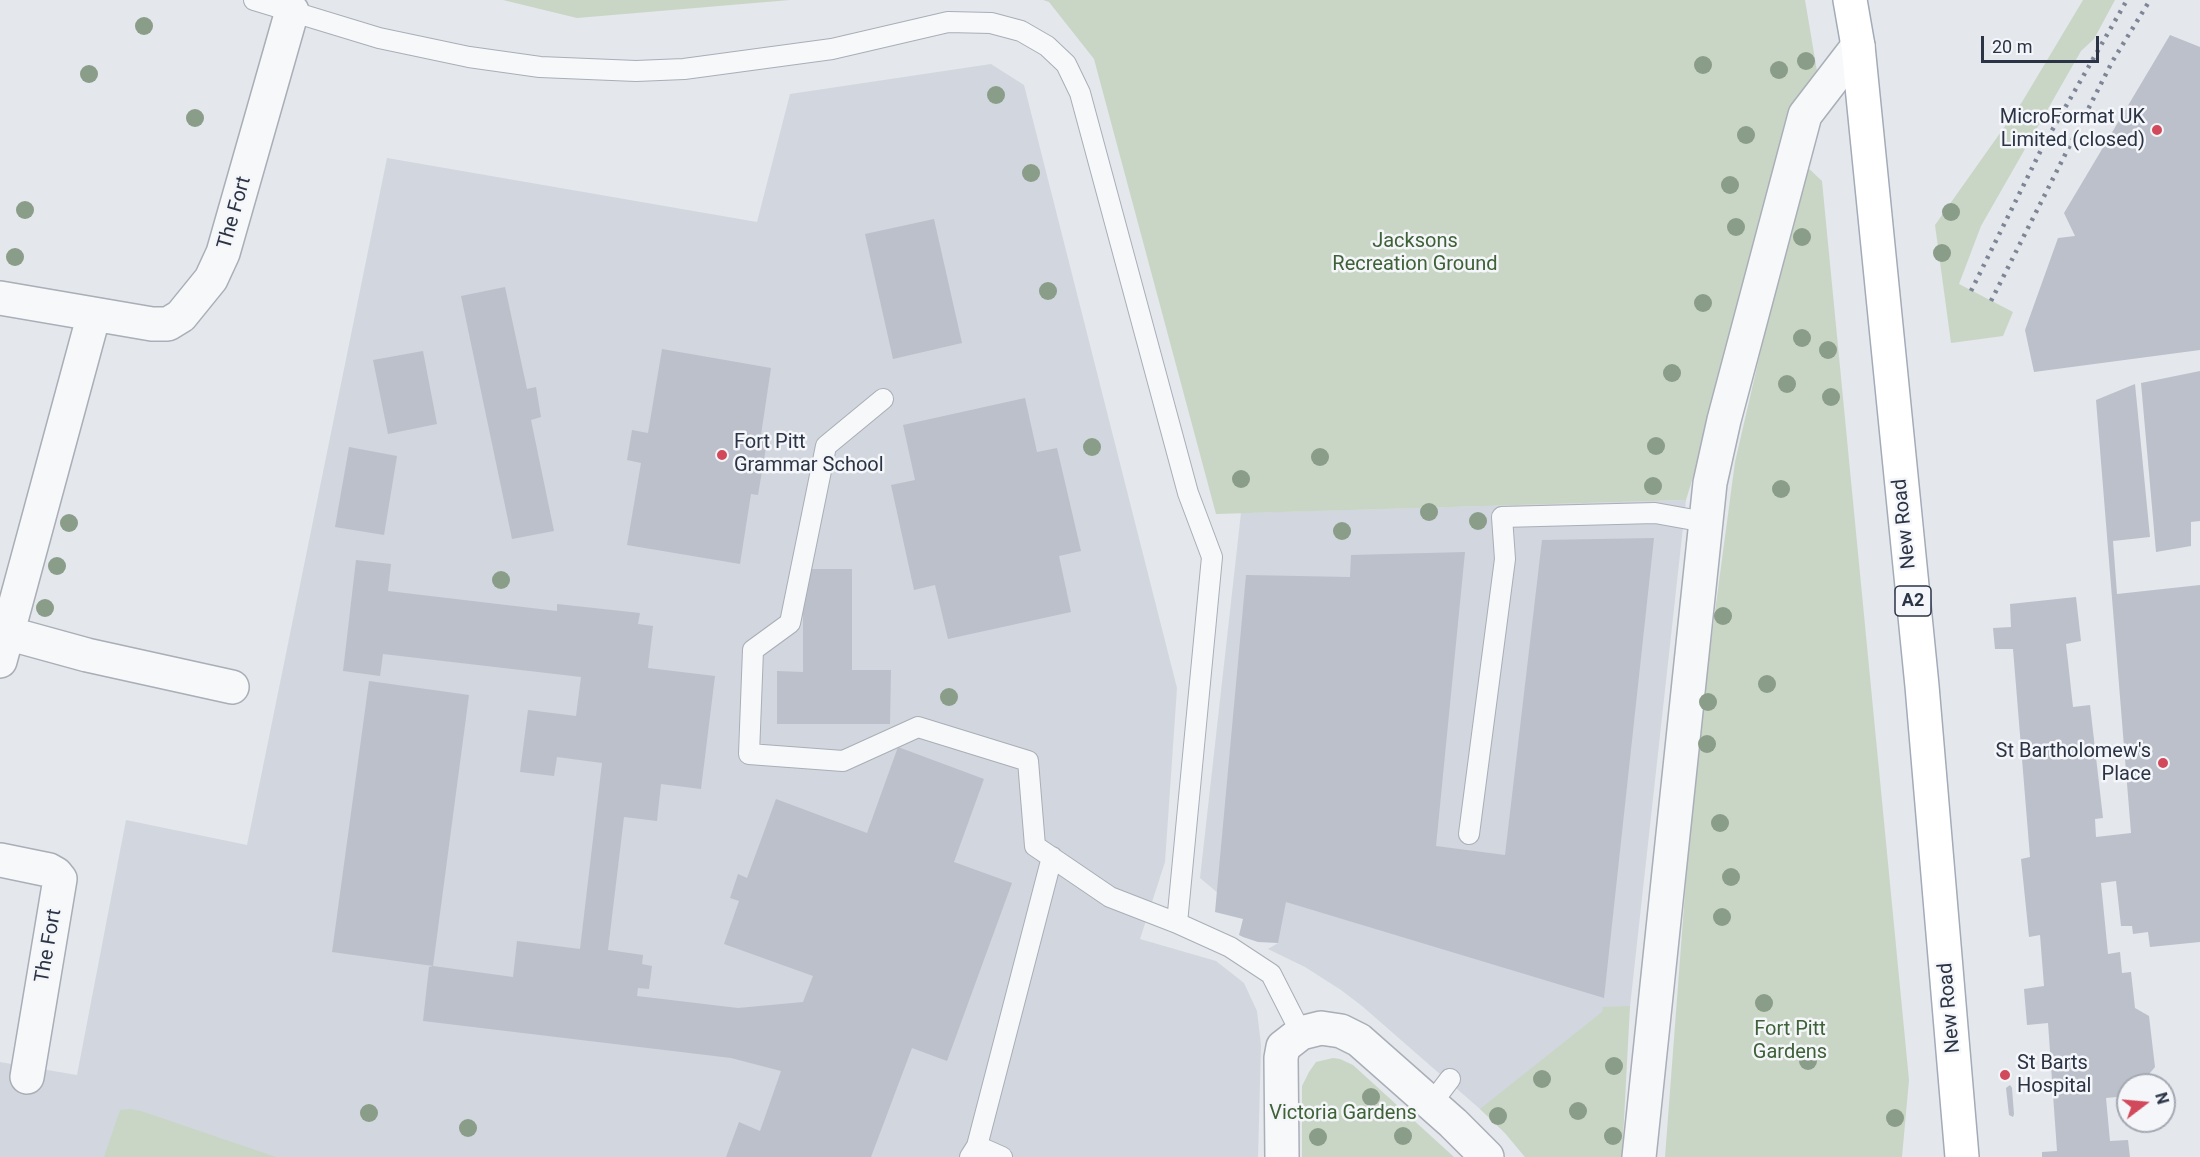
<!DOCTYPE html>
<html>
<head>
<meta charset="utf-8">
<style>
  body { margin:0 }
  #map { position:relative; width:2200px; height:1157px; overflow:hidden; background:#e4e7ec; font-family:Roboto,sans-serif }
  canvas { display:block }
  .north { position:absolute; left:2116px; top:1073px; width:60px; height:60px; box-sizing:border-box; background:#f4f6f9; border:2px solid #a4a8b1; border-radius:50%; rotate:74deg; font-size:16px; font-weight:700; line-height:24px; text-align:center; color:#2b3445 }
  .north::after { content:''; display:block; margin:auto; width:21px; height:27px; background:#d1495b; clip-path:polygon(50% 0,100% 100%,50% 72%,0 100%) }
  .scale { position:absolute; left:1981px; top:36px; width:118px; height:27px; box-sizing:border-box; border:3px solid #2b3445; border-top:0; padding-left:8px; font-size:18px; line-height:21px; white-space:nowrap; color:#2b3445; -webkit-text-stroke:4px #f4f6f9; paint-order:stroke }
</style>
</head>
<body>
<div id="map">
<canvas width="2200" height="1157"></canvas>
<div class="north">N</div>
<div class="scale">20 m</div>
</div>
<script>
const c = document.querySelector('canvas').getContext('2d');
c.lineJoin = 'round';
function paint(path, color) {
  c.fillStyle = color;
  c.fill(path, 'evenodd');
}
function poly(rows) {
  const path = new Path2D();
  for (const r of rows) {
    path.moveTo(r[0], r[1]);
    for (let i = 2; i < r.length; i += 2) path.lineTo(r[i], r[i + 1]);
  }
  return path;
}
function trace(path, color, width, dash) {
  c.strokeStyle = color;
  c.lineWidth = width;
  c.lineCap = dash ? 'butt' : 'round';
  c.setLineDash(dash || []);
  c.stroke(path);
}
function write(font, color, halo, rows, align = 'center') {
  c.font = font + ' Roboto,sans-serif';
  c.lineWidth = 5;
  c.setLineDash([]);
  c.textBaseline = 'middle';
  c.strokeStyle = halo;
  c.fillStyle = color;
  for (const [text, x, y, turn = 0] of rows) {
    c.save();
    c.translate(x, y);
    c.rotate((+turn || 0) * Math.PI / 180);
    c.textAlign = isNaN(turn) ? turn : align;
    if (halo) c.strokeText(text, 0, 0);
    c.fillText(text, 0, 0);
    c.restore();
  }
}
paint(poly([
  [991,64,1024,85,1177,688,1165,862,1140,939,1216,961,1244,983,1257,1011,1261,1045,1258,1157,0,1157,0,1062,77,1075,126,820,247,845,387,158,757,222,790,94],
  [1686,500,1617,1124,1525,1157,1505,1133,1480,1109,1362,1006,1341,990,1305,967,1268,949,1278,943,1200,878,1241,513]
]), '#d2d6de');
paint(poly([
  [503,0,790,0,577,18],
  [1043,0,1805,0,1817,71,1686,500,1216,514,1094,59,1049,2],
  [2083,0,2115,0,2094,39,2081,51,1981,226,1959,284,2013,312,2003,336,1951,343,1935,225,2022,102],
  [1804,164,1822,181,1909,1080,1902,1157,1665,1157,1695,761,1735,462],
  [1630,1006,1622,1157,1525,1157,1505,1133,1480,1109,1602,1012,1603,1007],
  [1333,1058,1340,1059,1353,1065,1454,1157,1302,1157,1302,1086,1309,1072,1316,1062],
  [130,1109,141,1111,276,1157,104,1157,120,1110]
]), '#c9d6c5');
paint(poly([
  [2170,35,2200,47,2200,350,2034,372,2025,330,2058,238,2075,236,2064,213],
  [934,219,962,343,893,359,865,234],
  [505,287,527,389,536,387,541,417,531,420,554,531,512,539,461,296],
  [662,349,771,368,761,435,768,436,758,495,751,494,740,564,627,545,641,463,627,460,632,430,648,433],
  [423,351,437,424,388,434,373,360],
  [2200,371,2200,521,2191,522,2191,546,2156,552,2141,383],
  [2135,384,2150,537,2113,541,2117,594,2200,585,2200,942,2150,947,2148,932,2133,934,2132,926,2121,926,2116,881,2101,883,2108,954,2120,952,2122,973,2131,972,2135,1008,2149,1016,2155,1067,2144,1080,2134,1080,2135,1085,2128,1085,2128,1096,2106,1098,2110,1141,2128,1140,2130,1157,2042,1157,2042,1152,2057,1151,2048,1023,2027,1025,2024,989,2044,986,2040,935,2029,937,2021,859,2030,857,2013,649,1995,649,1993,628,2011,627,2010,604,2076,597,2081,641,2066,644,2073,707,2090,705,2103,818,2095,819,2096,837,2131,833,2096,400],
  [1025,398,1037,452,1057,448,1081,551,1059,556,1071,612,948,639,935,585,914,590,891,485,915,480,903,425],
  [349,447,397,456,384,535,335,527],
  [1654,538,1604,998,1286,902,1278,943,1258,942,1243,937,1239,935,1243,919,1215,912,1246,575,1350,577,1351,555,1465,552,1436,846,1505,855,1542,540],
  [356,560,391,564,388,591,557,611,557,604,640,613,638,624,653,626,648,668,715,676,701,789,661,784,657,821,624,817,608,950,643,955,642,964,652,966,649,989,638,988,637,996,738,1008,803,1002,813,976,724,944,739,901,730,898,738,874,747,878,776,799,867,833,898,747,984,779,954,862,1012,883,947,1061,912,1048,871,1157,726,1157,739,1122,760,1131,781,1071,731,1058,423,1021,429,967,433,966,513,977,517,941,580,949,602,763,557,757,554,776,520,772,528,710,576,716,581,677,383,654,380,676,343,671],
  [803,569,852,569,852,670,891,670,890,724,777,724,777,671,803,672],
  [369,681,469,695,433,966,332,952],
  [2010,1085,2012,1088,2014,1114,2013,1117,2009,1115,2006,1088]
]), '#bbc0ca');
const lane = poly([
  [254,0,379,38,469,57,540,67,636,71,684,69,832,49,948,22,991,23,1021,31,1047,46,1066,64,1080,93,1188,493,1212,557,1177,923,1230,947,1271,974,1301,1033],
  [883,399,826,446,790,623,753,650,749,754,843,761,918,727,1028,761,1035,846,1110,897,1177,923],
  [1469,834,1505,559,1502,517,1655,513,1705,522],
  [1431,1104,1450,1079],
  [977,1146,1002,1157],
  [970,1157,977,1146,1052,857]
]);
const street = poly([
  [0,298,152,324,168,324,181,316,211,279,223,253,292,11],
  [7,633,87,655,232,687],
  [0,661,94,314],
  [0,860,49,870,56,874,60,879,27,1077],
  [1282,1157,1281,1058,1283,1047,1301,1033,1321,1028,1341,1031,1359,1040,1453,1123,1487,1157],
  [1639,1157,1710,483,1724,420,1805,115,1858,46]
]);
const primary = poly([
  [1850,0,1858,46,1922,686,1962,1157]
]);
trace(lane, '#a9aeb7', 22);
trace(street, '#a9aeb7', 36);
trace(primary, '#a3abb8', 36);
trace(lane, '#f7f8fa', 20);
trace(street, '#f7f8fa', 33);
trace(primary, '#fff', 33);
trace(poly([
  [1971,291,2043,146,2127,0],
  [1991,301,2112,62,2150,0]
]), '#7d8696', 4.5, [3, 6]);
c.fillStyle = '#899d89';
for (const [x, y] of [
  [144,26],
  [1806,61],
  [1703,65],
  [1779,70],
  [89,74],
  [996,95],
  [195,118],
  [1746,135],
  [1031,173],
  [1730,185],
  [25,210],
  [1951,212],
  [1736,227],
  [1802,237],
  [1942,253],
  [15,257],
  [1048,291],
  [1703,303],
  [1802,338],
  [1828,350],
  [1672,373],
  [1787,384],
  [1831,397],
  [1656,446],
  [1092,447],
  [1320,457],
  [1241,479],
  [1653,486],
  [1781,489],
  [1429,512],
  [1478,521],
  [69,523],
  [1342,531],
  [57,566],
  [501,580],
  [45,608],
  [1723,616],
  [1767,684],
  [949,697],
  [1708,702],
  [1707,744],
  [1720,823],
  [1731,877],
  [1722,917],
  [1764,1003],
  [1808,1061],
  [1614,1066],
  [1542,1079],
  [1371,1097],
  [1578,1111],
  [369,1113],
  [1498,1116],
  [1895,1118],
  [468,1128],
  [1403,1136],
  [1613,1136],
  [1318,1137]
]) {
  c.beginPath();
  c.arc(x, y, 9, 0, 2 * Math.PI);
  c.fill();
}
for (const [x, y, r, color] of [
  [2157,130,6,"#d1495b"],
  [722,455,6,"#d1495b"],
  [2163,763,6,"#d1495b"],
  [2005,1075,6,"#d1495b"]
]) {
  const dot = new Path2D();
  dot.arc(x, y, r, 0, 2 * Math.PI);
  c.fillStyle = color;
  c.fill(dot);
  trace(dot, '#f4f6f9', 2);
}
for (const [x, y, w] of [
  [1913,601,36]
]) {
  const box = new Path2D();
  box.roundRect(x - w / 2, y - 15, w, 30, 4.5);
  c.fillStyle = '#f4f6f9';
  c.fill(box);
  trace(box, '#2b3445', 1.5);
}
write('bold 18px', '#2b3445', null, [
  ["A2",1913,601]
]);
write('20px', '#2b3445', '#f4f6f9', [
  ["MicroFormat UK",2145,118],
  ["Limited (closed)",2145,141],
  ["Fort Pitt",734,443,"left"],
  ["Grammar School",734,466,"left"],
  ["St Bartholomew's",2151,752],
  ["Place",2151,775],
  ["St Barts",2017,1064,"left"],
  ["Hospital",2017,1087,"left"]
], 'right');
write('20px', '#2b3445', '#f4f6f9', [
  ["The Fort",235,213,-74],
  ["New Road",1905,524,-96],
  ["The Fort",49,946,-80],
  ["New Road",1950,1008,-95]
]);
write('20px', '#3f6138', '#f4f6f9', [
  ["Jacksons",1415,242],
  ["Recreation Ground",1415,265],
  ["Fort Pitt",1790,1030],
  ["Gardens",1790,1053],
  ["Victoria Gardens",1343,1114]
]);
</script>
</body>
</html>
